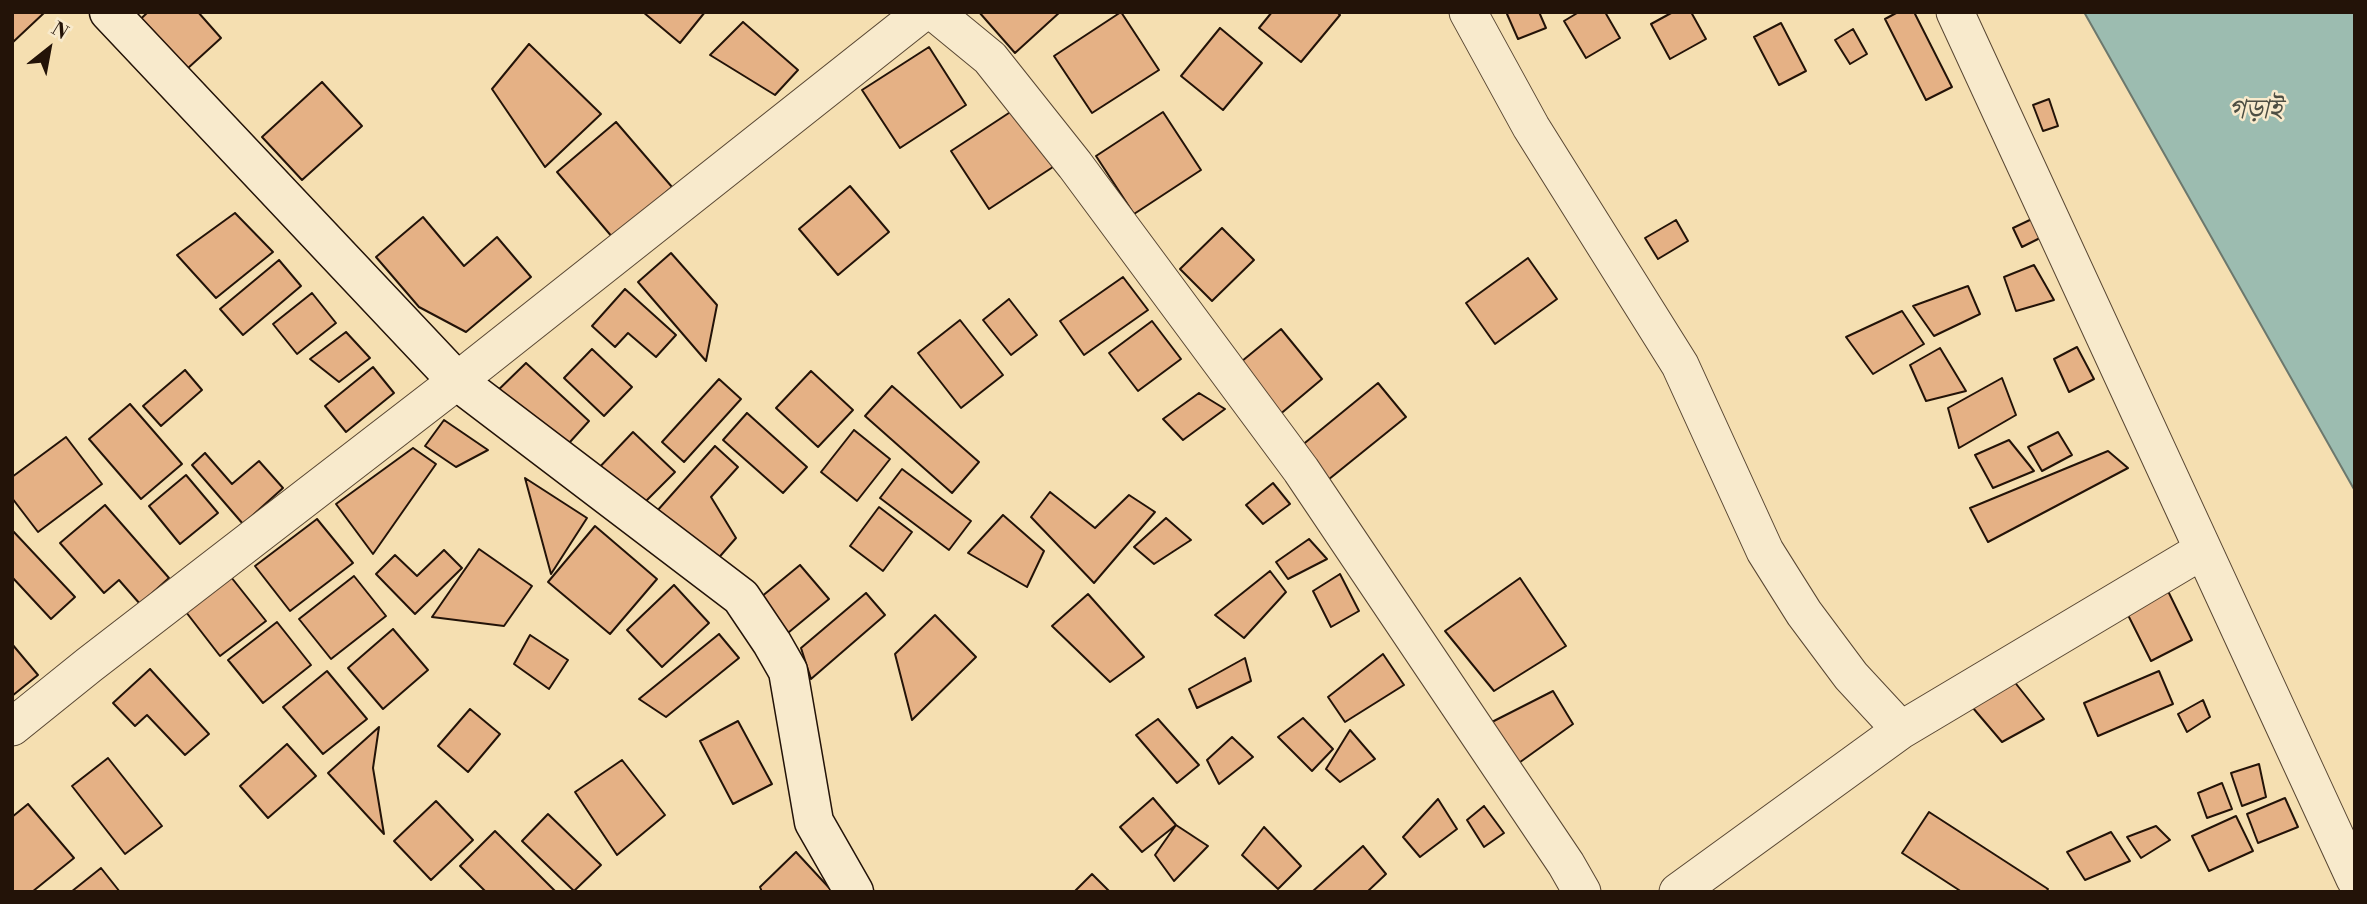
<!DOCTYPE html>
<html>
<head>
<meta charset="utf-8">
<style>
  body { margin:0 }
  #map { position:relative; width:2367px; height:904px; overflow:hidden; background:#f5dfb1; font-family:"Libre Bodoni",serif }
  canvas { display:block }
  .frame { position:absolute; inset:0; border:14px solid #231308; pointer-events:none }
  .north { position:absolute; left:14px; top:14px; width:70px; height:70px; -webkit-text-stroke:5px #f8eacc; paint-order:stroke; rotate:31deg; font-size:19px; font-weight:700; line-height:28px; text-align:center; color:#231308 }
  .north::after { content:''; display:block; margin:auto; width:24px; height:32px; background:#231308; clip-path:polygon(50% 0,100% 100%,50% 72%,0 100%) }
</style>
</head>
<body>
<div id="map">
<canvas width="2367" height="904"></canvas>
<div class="frame"></div>
<div class="north">N</div>
</div>
<script>
const c = document.querySelector('canvas').getContext('2d');
c.lineJoin = 'round';
function paint(path, color) {
  c.fillStyle = color;
  c.fill(path, 'evenodd');
}
function poly(rows) {
  const path = new Path2D();
  for (const r of rows) {
    path.moveTo(r[0], r[1]);
    for (let i = 2; i < r.length; i += 2) path.lineTo(r[i], r[i + 1]);
  }
  return path;
}
function trace(path, color, width, dash) {
  c.strokeStyle = color;
  c.lineWidth = width;
  c.lineCap = dash ? 'butt' : 'round';
  c.setLineDash(dash || []);
  c.stroke(path);
}
function write(font, color, halo, rows, align = 'center') {
  c.font = font + ' "Libre Bodoni","Noto Serif Bengali",serif';
  c.lineWidth = 5;
  c.setLineDash([]);
  c.textBaseline = 'middle';
  c.strokeStyle = halo;
  c.fillStyle = color;
  for (const [text, x, y, turn = 0] of rows) {
    c.save();
    c.translate(x, y);
    c.rotate((+turn || 0) * Math.PI / 180);
    c.textAlign = isNaN(turn) ? turn : align;
    if (halo) c.strokeText(text, 0, 0);
    c.fillText(text, 0, 0);
    c.restore();
  }
}
const water = poly([
  [2084,12,2355,12,2355,491,2084,12]
]);
paint(water, '#9cbcb0');
trace(water, '#6c786d', 2);
const building = poly([
  [12,12,45,12,12,43,12,12],
  [148,12,198,12,221,38,176,79,130,29,148,12],
  [643,12,705,12,680,43,643,12],
  [979,12,1060,12,1015,53,979,12],
  [1121,12,1159,70,1092,113,1054,56,1121,12],
  [1272,12,1337,12,1340,15,1301,62,1259,28,1272,12],
  [1510,12,1539,12,1546,28,1518,39,1507,14,1510,12],
  [1579,12,1605,12,1620,38,1586,58,1564,21,1579,12],
  [1673,12,1691,12,1706,39,1670,59,1651,24,1673,12],
  [1898,12,1914,12,1952,87,1926,100,1885,19,1898,12],
  [743,22,798,70,775,95,710,55,743,22],
  [1781,23,1806,71,1779,85,1754,37,1781,23],
  [1220,28,1262,63,1223,110,1181,76,1220,28],
  [1853,29,1867,54,1850,64,1835,40,1853,29],
  [529,44,601,114,545,167,492,89,529,44],
  [929,47,966,105,900,148,862,90,929,47],
  [322,82,362,126,302,180,262,137,322,82],
  [2049,99,2058,126,2043,131,2033,105,2049,99],
  [1018,107,1056,165,989,209,951,151,1018,107],
  [1163,112,1201,170,1134,214,1096,156,1163,112],
  [616,122,672,187,613,238,557,172,616,122],
  [850,186,889,232,838,275,799,229,850,186],
  [235,213,273,252,216,298,177,255,235,213],
  [423,217,464,266,497,237,531,277,466,332,419,307,376,257,423,217],
  [2034,218,2042,237,2022,247,2013,228,2034,218],
  [1676,220,1688,241,1658,259,1645,238,1676,220],
  [1222,228,1254,260,1212,301,1180,269,1222,228],
  [671,253,717,305,706,361,638,282,671,253],
  [1528,258,1557,299,1495,344,1466,303,1528,258],
  [279,260,301,286,243,335,220,309,279,260],
  [2034,265,2054,300,2016,311,2004,277,2034,265],
  [1123,277,1148,310,1084,355,1060,321,1123,277],
  [1968,286,1980,314,1934,336,1913,306,1968,286],
  [625,289,676,335,656,357,628,333,615,347,592,326,625,289],
  [312,293,336,323,297,354,273,324,312,293],
  [1009,299,1037,335,1011,355,983,320,1009,299],
  [1902,311,1924,344,1873,374,1846,337,1902,311],
  [960,320,1003,375,961,408,918,353,960,320],
  [1152,321,1181,359,1138,391,1109,353,1152,321],
  [1281,329,1322,379,1278,416,1236,366,1281,329],
  [346,332,370,358,339,382,310,359,346,332],
  [2077,347,2094,379,2069,392,2054,359,2077,347],
  [1940,348,1966,391,1926,401,1910,365,1940,348],
  [592,349,632,387,604,416,564,378,592,349],
  [526,363,589,421,560,453,491,397,526,363],
  [373,367,394,393,346,432,325,406,373,367],
  [185,370,202,390,161,426,143,406,185,370],
  [811,371,853,410,818,447,776,408,811,371],
  [2002,378,2016,415,1959,448,1948,408,2002,378],
  [719,379,741,399,684,462,662,442,719,379],
  [1378,383,1406,417,1323,484,1295,451,1378,383],
  [892,386,979,462,952,493,865,416,892,386],
  [1199,393,1225,409,1183,440,1163,419,1199,393],
  [130,404,182,464,141,499,89,439,130,404],
  [747,413,807,467,783,493,723,440,747,413],
  [444,420,488,450,456,467,425,446,444,420],
  [854,430,890,459,857,501,821,472,854,430],
  [633,432,675,472,636,511,595,472,633,432],
  [2058,432,2072,455,2042,471,2028,447,2058,432],
  [66,437,102,484,38,532,12,498,12,477,66,437],
  [2009,440,2034,471,1993,488,1975,455,2009,440],
  [715,446,738,467,711,497,736,538,715,562,657,511,715,446],
  [413,448,436,464,373,554,336,504,413,448],
  [2108,451,2128,468,1988,542,1970,508,2108,451],
  [205,453,232,484,259,461,283,488,243,524,192,465,205,453],
  [902,469,971,521,949,550,880,498,902,469],
  [186,475,218,513,180,544,149,506,186,475],
  [525,478,587,518,551,574,525,478],
  [1273,483,1290,504,1263,524,1246,505,1273,483],
  [1050,492,1095,528,1129,495,1155,512,1094,583,1031,517,1050,492],
  [105,505,169,578,140,604,119,580,104,593,60,543,105,505],
  [879,507,912,532,883,571,850,546,879,507],
  [1003,515,1044,551,1027,587,968,553,1003,515],
  [1166,518,1191,540,1154,564,1134,547,1166,518],
  [317,519,353,563,290,611,255,566,317,519],
  [595,526,657,579,610,634,548,582,595,526],
  [12,530,75,597,51,619,12,577,12,530],
  [1309,539,1327,559,1288,579,1276,562,1309,539],
  [479,549,532,586,504,626,432,617,479,549],
  [444,550,462,568,415,614,376,574,395,555,417,576,444,550],
  [800,565,829,599,783,637,755,602,800,565],
  [1270,571,1286,592,1244,638,1215,615,1270,571],
  [1340,574,1359,611,1331,627,1313,591,1340,574],
  [354,576,386,616,331,659,299,619,354,576],
  [231,577,266,621,220,656,186,612,231,577],
  [1520,578,1566,646,1494,691,1445,631,1520,578],
  [674,585,709,623,662,667,627,630,674,585],
  [2165,585,2192,640,2151,661,2124,607,2165,585],
  [866,593,885,615,811,679,801,648,866,593],
  [1088,594,1144,657,1110,682,1052,626,1088,594],
  [935,615,976,657,912,720,895,654,935,615],
  [277,622,311,665,263,703,228,660,277,622],
  [393,629,428,670,383,709,348,668,393,629],
  [719,634,739,658,666,717,639,699,719,634],
  [530,635,568,660,549,689,514,664,530,635],
  [12,644,38,675,12,696,12,644],
  [1383,654,1404,685,1345,722,1328,697,1383,654],
  [1245,658,1251,681,1197,708,1189,689,1245,658],
  [150,669,209,734,185,755,147,715,135,726,113,703,150,669],
  [327,671,367,719,323,754,283,707,327,671],
  [2159,671,2173,704,2098,736,2084,703,2159,671],
  [2013,680,2044,719,2002,742,1973,708,2013,680],
  [1553,691,1573,724,1516,765,1488,724,1553,691],
  [2203,700,2210,717,2187,732,2178,714,2203,700],
  [470,709,500,734,468,772,438,746,470,709],
  [1303,718,1333,749,1312,771,1278,737,1303,718],
  [1158,719,1199,765,1177,783,1136,735,1158,719],
  [738,721,772,784,733,804,700,741,738,721],
  [379,727,373,768,384,834,328,773,379,727],
  [1350,730,1375,759,1340,782,1326,769,1350,730],
  [1232,737,1253,757,1219,784,1207,760,1232,737],
  [287,744,316,776,268,818,240,786,287,744],
  [108,758,162,826,125,854,72,786,108,758],
  [622,760,665,815,617,855,575,792,622,760],
  [2259,764,2266,797,2242,806,2231,773,2259,764],
  [2222,783,2232,809,2207,818,2198,793,2222,783],
  [1153,798,1176,825,1142,852,1120,827,1153,798],
  [2285,798,2298,827,2258,843,2247,814,2285,798],
  [1438,799,1457,829,1420,857,1403,837,1438,799],
  [436,801,473,840,431,880,394,841,436,801],
  [28,804,74,858,32,892,12,892,12,817,28,804],
  [1484,806,1504,833,1484,847,1467,820,1484,806],
  [1929,812,2048,889,2046,892,1962,892,1902,853,1929,812],
  [548,814,601,865,574,891,522,841,548,814],
  [2236,816,2253,851,2209,871,2192,836,2236,816],
  [1176,825,1208,846,1174,881,1155,855,1176,825],
  [2156,826,2170,840,2141,858,2127,837,2156,826],
  [1264,827,1301,866,1278,889,1242,855,1264,827],
  [495,831,556,892,486,892,460,866,495,831],
  [2111,832,2130,861,2085,880,2067,852,2111,832],
  [1363,846,1386,874,1367,892,1313,891,1363,846],
  [796,852,833,892,762,892,760,887,796,852],
  [101,868,120,892,71,892,101,868],
  [1092,874,1110,892,1074,892,1092,874]
]);
paint(building, '#e5b185');
trace(building, '#231308', 2);
const street = poly([
  [934,12,990,58,1075,165,1301,470,1566,864,1582,892],
  [1468,12,1531,127,1680,365,1765,551,1804,613,1851,676,1901,730],
  [1955,12,2355,879],
  [12,727,89,665,457,381,923,12],
  [1678,892,1901,730,2203,550]
]);
const secondary = poly([
  [109,12,457,381,741,597,772,643,788,671,814,822,854,892]
]);
trace(street, '#584632', 39);
trace(secondary, '#231308', 41);
trace(street, '#f8eacc', 37);
trace(secondary, '#f8eacc', 38);
write('italic 28px', '#4d4e43', '#f8eacc', [
  ["গড়াই",2255,111]
]);
</script>
</body>
</html>
